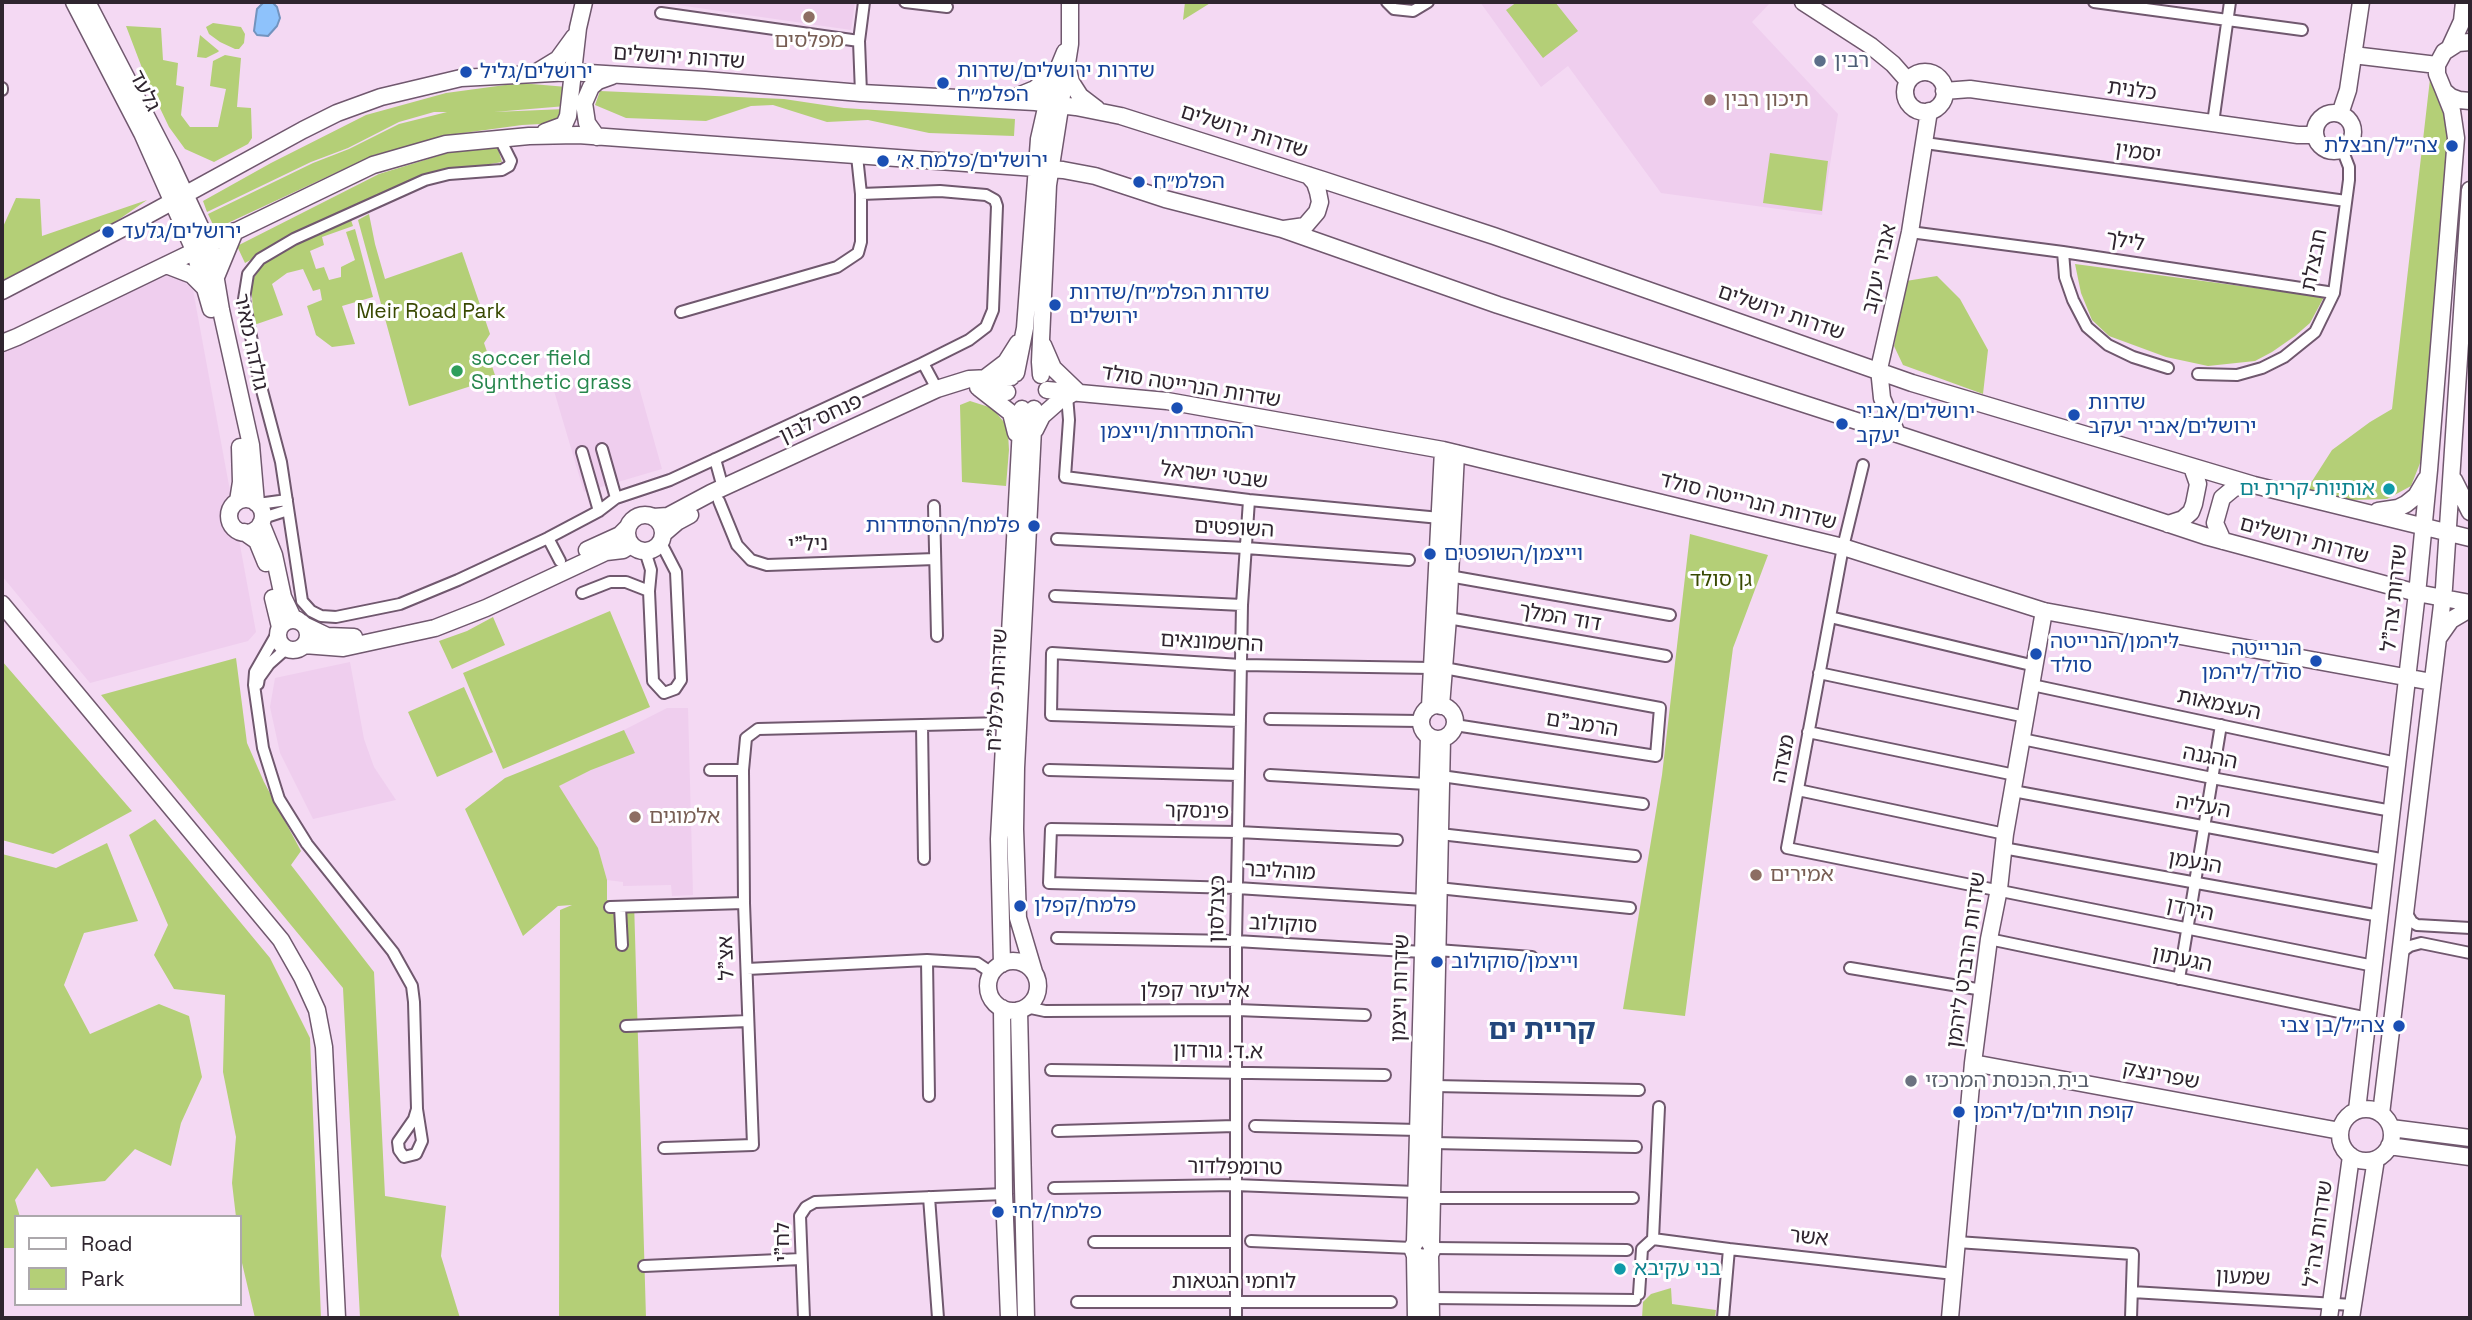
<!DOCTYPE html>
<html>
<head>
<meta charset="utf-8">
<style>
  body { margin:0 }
  #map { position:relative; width:2472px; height:1320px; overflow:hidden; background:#f4d9f3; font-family:"Space Grotesk",sans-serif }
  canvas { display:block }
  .frame { position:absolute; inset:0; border:4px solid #2f252f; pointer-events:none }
  .legend { position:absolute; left:14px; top:1215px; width:228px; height:91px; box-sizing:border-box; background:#fff; border:2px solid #aca8ac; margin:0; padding:9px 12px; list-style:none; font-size:21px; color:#2f252f }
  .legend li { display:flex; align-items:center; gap:14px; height:35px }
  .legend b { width:35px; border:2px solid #aca8ac }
</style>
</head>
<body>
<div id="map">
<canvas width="2472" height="1320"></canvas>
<div class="frame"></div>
<ul class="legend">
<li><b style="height:9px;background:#fff"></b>Road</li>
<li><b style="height:19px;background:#b4cf77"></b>Park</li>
</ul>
</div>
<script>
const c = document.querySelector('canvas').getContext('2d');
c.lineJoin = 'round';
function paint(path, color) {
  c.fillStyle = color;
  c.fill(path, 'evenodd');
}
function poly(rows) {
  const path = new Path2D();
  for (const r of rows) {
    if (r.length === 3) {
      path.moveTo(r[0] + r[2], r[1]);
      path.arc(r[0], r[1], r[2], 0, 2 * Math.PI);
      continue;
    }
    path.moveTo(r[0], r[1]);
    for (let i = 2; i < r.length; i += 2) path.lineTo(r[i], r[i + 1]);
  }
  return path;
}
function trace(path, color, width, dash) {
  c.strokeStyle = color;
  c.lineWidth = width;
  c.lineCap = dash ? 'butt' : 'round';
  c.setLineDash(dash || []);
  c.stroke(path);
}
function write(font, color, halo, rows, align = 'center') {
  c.font = font + ' "Space Grotesk","Noto Sans Hebrew",sans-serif';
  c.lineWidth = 6;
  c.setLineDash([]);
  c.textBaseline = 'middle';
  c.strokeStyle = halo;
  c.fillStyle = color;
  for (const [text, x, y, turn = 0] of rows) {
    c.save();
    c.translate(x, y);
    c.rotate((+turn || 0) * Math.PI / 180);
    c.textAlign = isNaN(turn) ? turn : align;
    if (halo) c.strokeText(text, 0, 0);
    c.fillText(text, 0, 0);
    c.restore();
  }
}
paint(poly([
  [678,2,855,2,851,30,678,5],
  [1480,2,1771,2,1752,22,1838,114,1822,215,1661,193,1568,66,1541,87],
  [166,276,183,281,193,290,256,632,248,641,90,683,2,576,2,348,14,344],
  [589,374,594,393,637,380,662,469,584,492,552,384],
  [350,662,364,739,374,767,396,800,313,819,280,753,270,707,275,678],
  [667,708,688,708,693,895,672,896,671,885,623,886,623,882,607,880,598,848,558,786,591,770,581,747,624,730]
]), '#efceee');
paint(poly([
  [1185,2,1212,2,1183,20],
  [1517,2,1555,2,1578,31,1543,58,1506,10],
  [213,23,241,27,245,34,244,43,239,49,235,49,220,42,209,34,206,27],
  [126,26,161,28,163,60,178,63,176,85,184,87,181,115,190,127,218,127,226,89,210,86,213,61,225,55,241,58,237,107,251,108,252,138,248,144,214,162,185,149,169,127,147,81],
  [200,35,219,51,218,52,206,58,197,57],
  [2430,79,2444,100,2451,135,2426,448,2411,486,2387,499,2352,500,2307,489,2332,450,2370,422,2392,409],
  [520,83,567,87,566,106,494,112,565,109,560,123,522,125,456,134,374,155,215,229,208,214,313,163,349,149,399,124,447,112,434,112,399,122,348,148,311,162,207,212,203,201,271,163,366,115,446,93],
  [600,91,784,99,844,108,1015,119,1014,136,929,133,868,120,827,122,773,105,751,106,706,121,626,118,595,105],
  [497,145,502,162,456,170,265,252,245,263,237,246,379,174,451,152],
  [1770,153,1828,161,1822,211,1763,203],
  [16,198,40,199,42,236,147,200,82,245,2,287,2,229],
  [369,214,375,244,385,279,462,252,490,334,484,343,496,378,409,406,358,220],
  [350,217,353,226,322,237,324,245,310,251,316,269,324,267,329,280,341,277,341,267,355,260,346,232,355,229,373,297,342,306,355,344,332,347,316,335,307,306,322,300,320,289,313,291,303,269,287,273,272,284,283,315,254,325,251,282,264,263,296,243],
  [2075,264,2324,297,2310,323,2295,336,2272,352,2255,361,2208,366,2166,357,2109,336,2092,320,2081,293],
  [1937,276,1960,299,1988,350,1983,394,1903,365,1894,346,1906,281],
  [970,401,992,408,1004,422,1008,433,1009,450,1006,486,962,482,960,405],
  [1690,534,1768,555,1733,648,1685,1016,1623,1009,1662,775],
  [610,611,650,707,503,769,463,673],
  [493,617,505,645,452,669,439,641,467,631],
  [236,658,247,743,264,782,301,851,291,865,374,972,385,1196,446,1206,441,1256,460,1318,360,1318,343,988,101,695],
  [2,661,132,811,53,854,2,840],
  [464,687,493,752,437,777,408,712],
  [624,730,635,753,591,770,559,786,598,848,607,880,607,900,634,901,646,1318,559,1318,560,910,572,905,558,906,523,936,465,809,505,778],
  [155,819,270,958,310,1038,321,1318,255,1318,242,1263,240,1217,236,1217,232,1183,236,1137,223,1072,225,995,174,989,154,955,168,925,129,835],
  [107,843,138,921,84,933,64,985,90,1034,159,1004,189,1016,202,1077,181,1123,171,1166,135,1149,105,1181,51,1187,37,1168,15,1200,20,1217,16,1217,16,1248,2,1248,2,854,56,868],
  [1671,1288,1672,1304,1716,1310,1715,1318,1642,1318,1643,1302,1651,1294]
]), '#b4cf77');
const water = poly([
  [272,2,277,7,280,18,277,26,268,36,257,35,254,31,257,9,263,3,272,2]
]);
paint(water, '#8ec2fb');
trace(water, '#7293be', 2);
const street = poly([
  [905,2,947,7],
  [1387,2,1394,9,1413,11,1428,2],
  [2094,2,2302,30],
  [661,13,859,41],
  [2,88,2,90],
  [861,93,859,41,864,2],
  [2213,123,2230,2],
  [500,139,511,161,509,166,502,170,449,174,425,180,294,239,260,259,248,274,244,299,259,379,281,462,302,601,311,611,321,616,336,617,400,604,458,580,548,538,599,511,616,498,670,480,923,363,969,340,986,327,993,310,997,206,995,200,986,195,940,191,861,194],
  [1925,143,2346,201],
  [1910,232,2063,252,2334,293],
  [2063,252,2065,277,2073,300,2087,327,2108,345,2133,357,2168,368],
  [681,312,837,267,858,253,861,242,861,194,857,156],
  [923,363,937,389],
  [2198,374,2237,375,2262,368,2284,357,2315,332,2334,293,2349,180,2349,167,2342,149],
  [1067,396,1069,420,1065,477,1249,500,1440,518],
  [602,449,616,498],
  [582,452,599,511],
  [715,459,723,488],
  [1863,465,1843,547,1787,848,2374,966],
  [719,501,737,545,751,560,767,565,935,559],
  [258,504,287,500],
  [934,506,937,636],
  [263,518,288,510],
  [548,538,560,561],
  [1057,539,1246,548,1409,560],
  [645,551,651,570,649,591,653,681,664,693,675,689,681,680,676,572,661,543],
  [1449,576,1670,615],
  [582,593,610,582,626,582,649,591],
  [1055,596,1242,605],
  [1830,617,2035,666],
  [1448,618,1666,656],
  [279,630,255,672,254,685,263,748,279,799,307,844,393,952,412,986,414,1002,417,1109,422,1141,416,1154,404,1157,399,1150,398,1142,414,1119,417,1109],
  [1444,668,1660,708,1656,756,1455,725],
  [1819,673,2026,717],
  [258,684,259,678,269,664,287,648],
  [2032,685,2397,763],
  [1270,719,1420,721],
  [1240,721,1051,715,1052,653,1241,665,1432,668],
  [922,725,924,859],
  [1808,732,2015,775],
  [2022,739,2212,778,2392,811],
  [710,770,743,770],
  [1049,770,1239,775],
  [1270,775,1427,784],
  [1441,776,1643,804],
  [1798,790,2005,834],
  [2013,791,2386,860],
  [1440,834,1635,856],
  [1397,840,1238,832,1051,829,1049,883,1237,888,1424,900],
  [2003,848,2380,916],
  [1438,888,1630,908],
  [610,907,744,903],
  [620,907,622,945],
  [2406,912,2412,922,2417,925,2470,928],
  [1057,938,1236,941,1423,952],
  [1989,939,2368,1018],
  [1437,950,1532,957],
  [2400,953,2410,946,2421,943,2470,953],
  [927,960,929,1096],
  [1850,968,1983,990],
  [747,969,927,960,977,963,992,973],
  [2179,979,2221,725],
  [1026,1007,1045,1011,1237,1010,1365,1015],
  [626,1026,748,1021],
  [1051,1070,1385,1075],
  [1434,1086,1639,1090],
  [1659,1107,1653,1239,1729,1249],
  [1255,1126,1418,1130],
  [1058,1131,1235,1126],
  [1433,1143,1636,1147],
  [664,1148,753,1145,744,903,743,770,746,738,758,729,1004,723],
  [1054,1188,1235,1185,1416,1192],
  [929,1197,938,1318],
  [1431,1198,1633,1198],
  [1251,1241,1412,1248],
  [1094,1242,1235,1242],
  [1957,1242,2133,1254,2131,1318],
  [1433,1248,1627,1250],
  [644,1266,801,1259],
  [2132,1292,2353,1305],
  [1639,1294,1642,1249,1653,1239],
  [1431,1298,1635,1300],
  [1077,1302,1391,1302],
  [804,1318,800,1216,806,1207,815,1202,1004,1194],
  [1236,1318,1236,941,1242,605,1249,500],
  [1723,1318,1729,1249,1954,1274]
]);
const secondary = poly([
  [74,2,142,133,194,250,211,309],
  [87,2,171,164,211,250,221,310,251,445,256,503],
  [1803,2,1871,46,1893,64,1908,81],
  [2470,42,2458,43,2444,52,2437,65,2437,74,2444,91,2451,97,2459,100,2470,101],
  [2450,47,2462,21,2464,2],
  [2353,55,2437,65],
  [1068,70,1071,82,1080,96,1097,109],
  [1925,92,20],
  [535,73,558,59,574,37],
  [1944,91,1970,89,2298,135,2315,135],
  [1013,98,1035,89,1055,71],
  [2334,132,19],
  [2340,114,2348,90,2361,2],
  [545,132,564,125,568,116,578,28,584,2],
  [597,137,587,123,584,103,591,87,598,81,612,76],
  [1284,229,1305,226,1317,212,1320,202,1318,192,1315,183,1308,175],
  [166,265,192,275,205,288],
  [216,277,235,231],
  [2,291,146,216,303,130,337,113,381,97,461,78,572,72,705,80,861,93,1035,102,1076,107,1121,116,1323,180,1494,236,1912,383,2254,485,2470,538],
  [2,343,17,337,373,165,446,144,529,136,578,135,1063,170,1095,176,1165,199,1282,229,1498,305,1897,434,2205,536,2417,593,2470,603],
  [1016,373,1025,328,1039,139,1051,86,1065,52],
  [1041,375,1040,362,1048,185,1070,44,1070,2],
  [985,378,1006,362,1018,343],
  [978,387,993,387,1007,392],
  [979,388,1011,413,1016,433],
  [1047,390,1167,401,1443,450,1843,547,2044,611,2432,682],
  [1035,430,1042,416,1059,401,1077,391,1053,368,1043,345],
  [1897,434,1882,398,1879,369,1910,232,1929,111],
  [2454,480,2470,512],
  [246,516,17],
  [238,501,241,482,240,447],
  [2378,511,2398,508,2406,504,2416,496,2426,479],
  [645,533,18],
  [653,517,668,516,711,493,937,389,969,379,1011,377],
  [261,523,274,555,283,597,293,618,298,620],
  [2168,524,2183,519,2191,512,2194,504,2198,484,2192,467],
  [244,532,257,541,266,563],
  [663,534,677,522,690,515],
  [2223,541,2215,523,2222,498,2234,488,2252,485],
  [587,550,620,535,627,528],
  [273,598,280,627],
  [2,604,281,940,302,977,317,1010,324,1047,337,1318],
  [293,635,15],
  [306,626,327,636,354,637],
  [2439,637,2451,620,2470,609],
  [304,645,343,648,435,628,486,608,606,552,623,550,631,545],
  [1438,722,17],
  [1441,706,1448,618,1456,453],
  [1430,707,1443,450],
  [1013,986,25],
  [1002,964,999,839,1022,409],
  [1034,972,1018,918,1015,829,1016,768,1034,409],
  [1002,1008,1004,1194,1009,1318],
  [1019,1010,1026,1318],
  [1973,1063,2340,1131],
  [2366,1135,26],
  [2357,1110,2418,584,2429,470,2456,138,2452,111,2444,91],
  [2381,1114,2444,588,2470,190],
  [2391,1128,2470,1138],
  [2389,1146,2470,1157],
  [1415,1241,1429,737],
  [1431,1242,1442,739],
  [1430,1255,1431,1318],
  [1415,1256,1425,1258,1430,1255,1433,1248,1428,1240,1423,1238,1417,1239,1412,1248,1415,1256,1416,1318],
  [1950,1318,1973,1063,1989,939,1999,889,2005,834,2044,611],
  [2329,1318,2351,1156],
  [2351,1318,2376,1159]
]);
trace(street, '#70586e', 14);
trace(secondary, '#70586e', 19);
trace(street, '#fff', 10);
trace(secondary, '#fff', 16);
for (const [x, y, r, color] of [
  [809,17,7,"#8d6e63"],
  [1820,61,7,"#5c6f8a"],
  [466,72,7,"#1a4fb4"],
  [943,83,7,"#1a4fb4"],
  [1710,100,7,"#8d6e63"],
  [2452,146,7,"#1a4fb4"],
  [883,161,7,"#1a4fb4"],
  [1139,182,7,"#1a4fb4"],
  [108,232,7,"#1a4fb4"],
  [1055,305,7,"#1a4fb4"],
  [457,371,7,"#2e9e5b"],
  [1177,408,7,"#1a4fb4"],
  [2074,415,7,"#1a4fb4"],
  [1842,424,7,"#1a4fb4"],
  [2389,489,7,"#0f9aa8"],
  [1034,526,7,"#1a4fb4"],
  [1430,554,7,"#1a4fb4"],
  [2036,654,7,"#1a4fb4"],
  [2316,661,7,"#1a4fb4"],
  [635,817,7,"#8d6e63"],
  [1756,875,7,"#8d6e63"],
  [1020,906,7,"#1a4fb4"],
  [1437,962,7,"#1a4fb4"],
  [2399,1026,7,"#1a4fb4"],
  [1911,1081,7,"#6b7280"],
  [1959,1112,7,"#1a4fb4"],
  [998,1212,7,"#1a4fb4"],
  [1620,1269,7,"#0f9aa8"]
]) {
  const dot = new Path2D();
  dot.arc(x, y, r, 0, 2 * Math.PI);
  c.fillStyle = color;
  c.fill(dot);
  trace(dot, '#fff', 2.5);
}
write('21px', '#785e54', '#fff', [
  ["מפלסים",809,41,"center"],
  ["תיכון רבין",1724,100],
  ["אלמוגים",649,817],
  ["אמירים",1770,875]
], 'left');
write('21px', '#2f252f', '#fff', [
  ["שדרות ירושלים",679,58,4],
  ["גלעד",144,91,63],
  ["כלנית",2132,91,8],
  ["שדרות ירושלים",1244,132,18],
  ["יסמין",2138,153,8],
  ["לילך",2125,242,9],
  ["חבצלת",2315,260,-79],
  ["אביר יעקב",1880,269,-77],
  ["שדרות ירושלים",1781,313,19],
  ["גולדה מאיר",250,342,78],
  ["שדרות הנרייטה סולד",1191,387,9],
  ["פנחס לבון",821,419,-25],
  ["שבטי ישראל",1214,476,7],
  ["שדרות הנרייטה סולד",1748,502,14],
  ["השופטים",1234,529,3],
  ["שדרות ירושלים",2304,541,15],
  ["ניל\"י",808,545,-2],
  ["שדרות צה\"ל",2395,598,-84],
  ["דוד המלך",1560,618,10],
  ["החשמונאים",1212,643,3],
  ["שדרות פלמ\"ח",998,690,-87],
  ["העצמאות",2219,705,12],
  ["הרמב\"ם",1582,725,9],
  ["ההגנה",2210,758,11],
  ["מצדה",1784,759,-79],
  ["העליה",2203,807,10],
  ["פינסקר",1197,812,1],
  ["הנעמן",2195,863,10],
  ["מוהליבר",1280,872,3],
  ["כצנלסון",1218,909,-89],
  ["הירדן",2190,910,12],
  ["סוקולוב",1283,925,3],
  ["אצ\"ל",727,958,-92],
  ["שדרות הרברט ליהמן",1967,960,-82],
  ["הגעתון",2182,960,12],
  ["שדרות ויצמן",1401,988,-88],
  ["אליעזר קפלן",1195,991],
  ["א.ד. גורדון",1218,1052,1],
  ["שפרינצק",2161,1076,11],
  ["טרומפלדור",1235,1168,1],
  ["שדרות צה\"ל",2319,1234,-82],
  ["אשר",1809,1238,6],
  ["לח\"י",783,1242,-90],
  ["שמעון",2243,1278,3],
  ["לוחמי הגטאות",1234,1282]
]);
write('21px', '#4e5e75', '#fff', [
  ["רבין",1834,61]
], 'left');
write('21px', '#164399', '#fff', [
  ["שדרות ירושלים/שדרות",957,71],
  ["הפלמ״ח",957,95],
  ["ירושלים/גליל",480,72],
  ["צה״ל/חבצלת",2438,146,"right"],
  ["ירושלים/פלמח א׳",897,161],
  ["הפלמ״ח",1153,182],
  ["ירושלים/גלעד",122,232],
  ["שדרות הפלמ״ח/שדרות",1069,293],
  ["ירושלים",1069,317],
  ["שדרות",2088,403],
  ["ירושלים/אביר יעקב",2088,427],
  ["ירושלים/אביר",1856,412],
  ["יעקב",1856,436],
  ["ההסתדרות/וייצמן",1177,432,"center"],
  ["פלמח/ההסתדרות",1020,526,"right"],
  ["וייצמן/השופטים",1444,554],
  ["ליהמן/הנרייטה",2050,642],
  ["סולד",2050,666],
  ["הנרייטה",2302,649,"right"],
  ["סולד/ליהמן",2302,673,"right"],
  ["פלמח/קפלן",1034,906],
  ["וייצמן/סוקולוב",1451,962],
  ["צה״ל/בן צבי",2385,1026,"right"],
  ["קופת חולים/ליהמן",1973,1112],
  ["פלמח/לחי",1012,1212]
], 'left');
write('21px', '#394902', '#fff', [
  ["Meir Road Park",431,312],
  ["גן סולד",1721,580]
]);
write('21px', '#27864d', '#fff', [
  ["soccer field",471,359],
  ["Synthetic grass",471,383]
], 'left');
write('21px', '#0d838f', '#fff', [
  ["אותיות קרית ים",2375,489],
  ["בני עקיבא",1634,1269,"left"]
], 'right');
write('21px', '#5b616d', '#fff', [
  ["בית הכנסת המרכזי",1925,1081]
], 'left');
write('bold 28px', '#23467c', '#fff', [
  ["קריית ים",1542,1031]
]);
</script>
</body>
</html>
